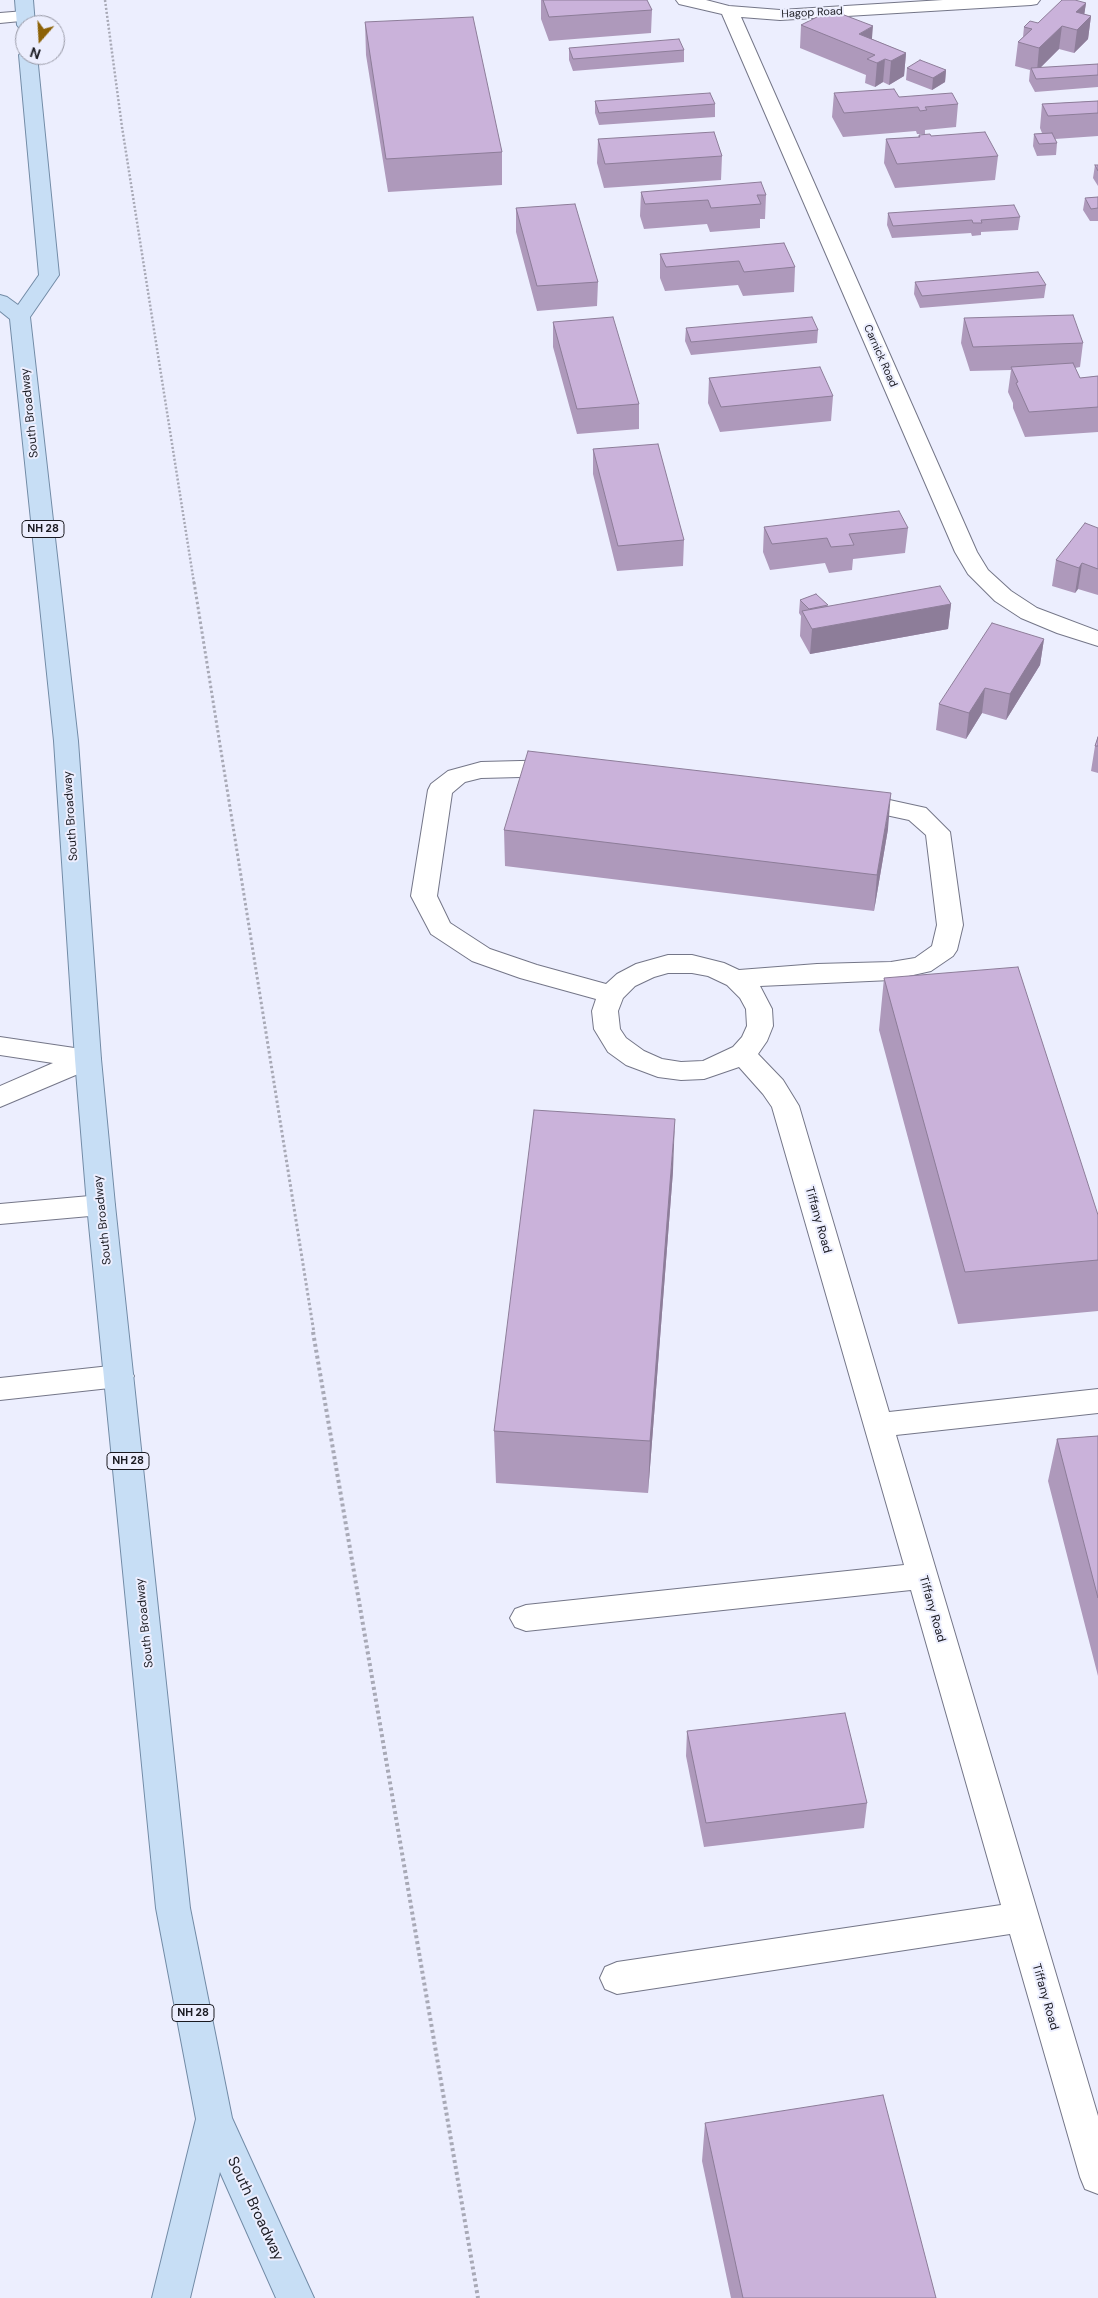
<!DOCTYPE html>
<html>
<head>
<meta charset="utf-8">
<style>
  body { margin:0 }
  #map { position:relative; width:1098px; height:2298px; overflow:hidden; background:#eceefe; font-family:"DM Sans",sans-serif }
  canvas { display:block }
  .north { position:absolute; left:15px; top:15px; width:50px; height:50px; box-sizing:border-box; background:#eceefe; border:1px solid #9899a6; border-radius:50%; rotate:199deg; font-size:14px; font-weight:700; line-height:20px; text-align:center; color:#1a1a21 }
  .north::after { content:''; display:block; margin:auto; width:18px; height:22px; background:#8d6207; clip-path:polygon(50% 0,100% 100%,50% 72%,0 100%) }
</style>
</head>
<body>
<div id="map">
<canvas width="1098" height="2298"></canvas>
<div class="north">N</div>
</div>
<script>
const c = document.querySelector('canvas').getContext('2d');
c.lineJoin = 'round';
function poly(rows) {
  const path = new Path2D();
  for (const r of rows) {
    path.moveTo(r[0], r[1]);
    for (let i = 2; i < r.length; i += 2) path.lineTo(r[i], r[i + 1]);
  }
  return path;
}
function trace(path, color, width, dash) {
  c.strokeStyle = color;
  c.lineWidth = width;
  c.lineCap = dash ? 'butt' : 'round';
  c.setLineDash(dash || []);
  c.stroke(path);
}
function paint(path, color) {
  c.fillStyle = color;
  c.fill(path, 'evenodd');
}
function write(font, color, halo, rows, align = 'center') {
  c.font = font + ' "DM Sans",sans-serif';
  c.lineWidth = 4;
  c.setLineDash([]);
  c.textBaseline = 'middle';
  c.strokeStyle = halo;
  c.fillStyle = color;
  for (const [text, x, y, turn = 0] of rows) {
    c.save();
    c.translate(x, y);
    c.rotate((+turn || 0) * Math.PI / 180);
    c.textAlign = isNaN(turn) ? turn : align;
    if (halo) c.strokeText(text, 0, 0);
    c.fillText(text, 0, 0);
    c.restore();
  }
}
const minor = poly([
  [676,0,706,0,729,6,780,10,943,0,1040,0,1037,4,1031,5,780,20,741,17,977,552,988,570,1011,591,1037,608,1098,631,1098,646,1057,633,1021,618,995,601,968,574,955,552,722,14,679,4,676,0],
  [25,11,31,12,34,16,31,20,0,23,0,13,25,11],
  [560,760,569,763,572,768,569,773,560,776,481,778,465,782,452,793,437,896,450,923,490,949,537,965,606,984,617,974,636,964,668,955,692,955,724,963,739,970,817,964,891,962,915,958,932,946,937,925,926,835,909,820,844,806,841,800,844,794,853,792,926,808,950,832,963,925,957,950,953,956,931,971,891,980,760,986,772,1009,773,1026,767,1041,758,1054,783,1080,799,1106,889,1412,1098,1389,1098,1413,896,1435,1098,2116,1098,2194,1085,2189,1080,2177,1010,1934,617,1994,605,1989,600,1978,605,1967,617,1962,1001,1905,911,1590,526,1631,515,1627,510,1618,515,1609,526,1605,904,1565,772,1107,763,1094,739,1067,704,1079,681,1080,658,1077,626,1065,608,1052,594,1029,592,1011,596,999,520,978,472,961,431,934,411,896,428,790,431,784,448,771,481,762,560,760],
  [668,973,692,973,708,976,727,985,740,998,746,1009,747,1026,742,1037,733,1047,703,1061,681,1062,662,1059,644,1051,626,1038,620,1029,618,1011,623,998,635,986,654,977,668,973],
  [0,1037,88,1050,97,1052,101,1059,97,1066,0,1107,0,1086,53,1063,0,1055,0,1037],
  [101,1195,111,1198,115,1205,111,1212,101,1215,0,1224,0,1204,101,1195],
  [119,1365,129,1368,134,1376,129,1384,119,1387,0,1400,0,1378,119,1365]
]);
const major = poly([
  [15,0,33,0,35,25,25,25,25,30,20,29,17,25,15,0],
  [25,50,25,55,37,55,59,275,30,317,78,741,101,1059,115,1205,190,1908,232,2118,314,2298,276,2298,220,2172,190,2298,152,2298,196,2119,156,1908,87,1205,75,1059,54,741,10,319,0,311,0,295,7,297,18,305,39,275,19,55,25,50]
]);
trace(minor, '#747688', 2);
trace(major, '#728ba6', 2);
trace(poly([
  [105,0,122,127,194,583]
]), '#a8a9b6', 2.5, [2, 2]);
trace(poly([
  [194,582,314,1333]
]), '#a8a9b6', 3, [2.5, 2.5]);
trace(poly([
  [313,1332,478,2298]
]), '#a8a9b6', 4, [3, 3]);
paint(minor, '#fff');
paint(major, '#c7def5');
paint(poly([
  [541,0,647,0,652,10,651,33,549,41,541,19],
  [1086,3,1084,14,1091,16,1088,39,1074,53,1059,49,1040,68,1098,64,1098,87,1035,92,1029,81,1030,70,1015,66,1018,42,1023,37,1024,27,1038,23],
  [365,22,502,152,502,185,388,192,366,55],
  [801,25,872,39,906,53,904,76,889,85,883,82,875,87,865,83,866,75,800,48],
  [569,48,684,50,684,62,573,71,569,60],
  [907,68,946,70,945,82,932,90,906,80],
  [834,93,899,97,958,104,956,127,925,130,925,134,917,134,916,131,843,137,832,117],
  [595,101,715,104,715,117,599,125,595,113],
  [1098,101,1098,136,1055,139,1057,143,1056,155,1037,156,1033,146,1034,134,1042,133,1040,128,1042,104],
  [919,135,931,136,998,156,995,180,895,188,884,163,886,139,918,137],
  [598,139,722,156,721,180,604,188,597,163],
  [1095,165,1098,165,1098,186,1093,178],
  [641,192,766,195,765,219,760,219,760,228,710,232,707,224,644,229,640,216],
  [1098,197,1098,221,1090,221,1083,210,1085,198],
  [516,208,598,282,597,306,537,311,516,232],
  [888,213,1020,217,1018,230,981,232,981,235,972,236,971,233,892,238,887,225],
  [784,243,795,267,794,292,743,296,738,285,665,291,660,278,660,254],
  [915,282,1046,285,1044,298,920,308,914,294],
  [964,318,1083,343,1080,367,1075,368,1080,378,1098,376,1098,432,1025,437,1013,408,1013,403,1008,392,1011,370,970,371,961,343],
  [553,322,639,404,639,429,577,434,553,347],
  [686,328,818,330,817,343,691,355,685,341],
  [709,378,833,396,831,421,720,432,708,403],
  [593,449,684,540,683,566,617,571,593,474],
  [764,527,908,528,905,553,853,559,852,570,829,573,825,563,770,570,763,552],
  [1098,528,1098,595,1078,589,1075,593,1052,586,1056,560],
  [800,600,828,606,951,604,948,629,810,654,800,636,801,616,799,613],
  [1044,639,1040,665,1006,720,982,713,966,739,936,730,939,704],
  [1098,737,1098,773,1091,771,1095,746],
  [888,829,874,911,505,866,504,830],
  [884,978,1098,1215,1098,1311,958,1324,879,1030],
  [673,1171,648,1493,496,1483,494,1431],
  [1098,1436,1098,1676,1048,1481,1057,1439],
  [687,1731,867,1803,864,1828,704,1847,686,1756],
  [705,2123,936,2298,731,2298,702,2161]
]), '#ae99bb');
paint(poly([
  [1086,3,1083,23,1091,16,1088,39,1074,53,1077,30,1076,12],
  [873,26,871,50,859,34],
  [1062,26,1059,49,1037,71,1039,48],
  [906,53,904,76,889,85,891,61],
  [885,59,883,82,875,87,877,63],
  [946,70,945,82,932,90,933,78],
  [1082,563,1078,589,1075,593,1079,568],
  [951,604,948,629,810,654,812,629],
  [1044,639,1040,665,1006,720,1010,694],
  [985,688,982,713,966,739,969,713],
  [891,793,888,829,874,911,877,875],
  [675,1119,673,1171,648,1493,650,1441]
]), '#8d7d99');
const building = poly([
  [543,0,647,0,652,10,549,17,543,0],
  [1062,0,1075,0,1086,3,1076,12,1091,16,1077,30,1062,26,1039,48,1018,42,1032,29,1024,27,1030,21,1038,23,1062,0],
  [831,10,873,26,859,34,906,53,891,61,885,59,877,63,867,59,875,55,801,25,831,10],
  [473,17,502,152,386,159,365,22,473,17],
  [679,39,684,50,573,59,569,48,679,39],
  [920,60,946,70,933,78,907,68,920,60],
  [1098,64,1098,75,1036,79,1031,68,1098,64],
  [894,89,899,97,952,93,958,104,925,107,927,110,920,111,918,107,844,113,834,93,894,89],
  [710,93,715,104,599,113,595,101,710,93],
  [1098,101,1098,113,1048,116,1042,104,1098,101],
  [714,132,722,156,605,164,598,139,714,132],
  [985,132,998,156,897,164,886,139,920,137,919,135,930,134,931,136,985,132],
  [1052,133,1057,143,1039,144,1034,134,1052,133],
  [1095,165,1098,165,1098,171,1095,165],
  [761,182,766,195,757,195,761,204,711,208,708,200,645,204,641,192,761,182],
  [1098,197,1098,208,1091,209,1085,198,1098,197],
  [575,204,598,282,537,286,516,208,575,204],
  [1014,205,1020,217,981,220,982,223,973,223,972,220,893,226,888,213,1014,205],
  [784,243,795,267,744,272,739,261,666,267,660,254,784,243],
  [1038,272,1046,285,922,296,915,282,1038,272],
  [1073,315,1083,343,973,347,964,318,1073,315],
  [613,317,639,404,577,409,553,322,613,317],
  [812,317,818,330,691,342,686,328,812,317],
  [1073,363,1080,378,1098,376,1098,407,1029,412,1016,383,1018,382,1011,367,1073,363],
  [820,367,833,396,721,407,709,378,820,367],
  [658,444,684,540,618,546,593,449,658,444],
  [899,511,908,528,849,534,854,545,831,547,827,538,772,544,764,527,899,511],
  [1085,523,1098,528,1098,569,1082,563,1079,568,1056,560,1085,523],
  [940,586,951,604,812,629,802,611,940,586],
  [816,594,828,605,809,609,800,600,816,594],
  [992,623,1044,639,1010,694,985,688,969,713,939,704,992,623],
  [1098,737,1098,746,1095,746,1098,737],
  [528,751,891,793,877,875,504,830,528,751],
  [1018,967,1098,1215,1098,1260,965,1272,884,978,1018,967],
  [534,1110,675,1119,650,1441,494,1431,534,1110],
  [1098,1436,1098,1598,1057,1439,1098,1436],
  [845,1713,867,1803,706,1823,687,1731,845,1713],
  [883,2095,936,2298,743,2298,705,2123,883,2095]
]);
paint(building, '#cab2da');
trace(building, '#8d7d99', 1);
write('11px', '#1a1a21', '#eceefe', [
  ["Hagop Road",812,13,-3],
  ["Carnick Road",880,356,66]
]);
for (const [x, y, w] of [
  [43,529,42],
  [128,1461,42],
  [193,2013,42]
]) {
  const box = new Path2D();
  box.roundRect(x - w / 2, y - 8.5, w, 17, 4);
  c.fillStyle = '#eceefe';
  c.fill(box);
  trace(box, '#1a1a21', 1);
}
write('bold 11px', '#1a1a21', null, [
  ["NH 28",43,529],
  ["NH 28",128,1461],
  ["NH 28",193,2013]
]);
write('12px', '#1a1a21', '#eceefe', [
  ["South Broadway",30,413,-96],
  ["South Broadway",71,816,-94],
  ["South Broadway",103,1220,-96],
  ["Tiffany Road",818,1220,74],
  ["Tiffany Road",932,1609,74],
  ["South Broadway",145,1623,-96],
  ["Tiffany Road",1045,1997,74]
]);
write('15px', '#1a1a21', '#eceefe', [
  ["South Broadway",255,2209,65]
]);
</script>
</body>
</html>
